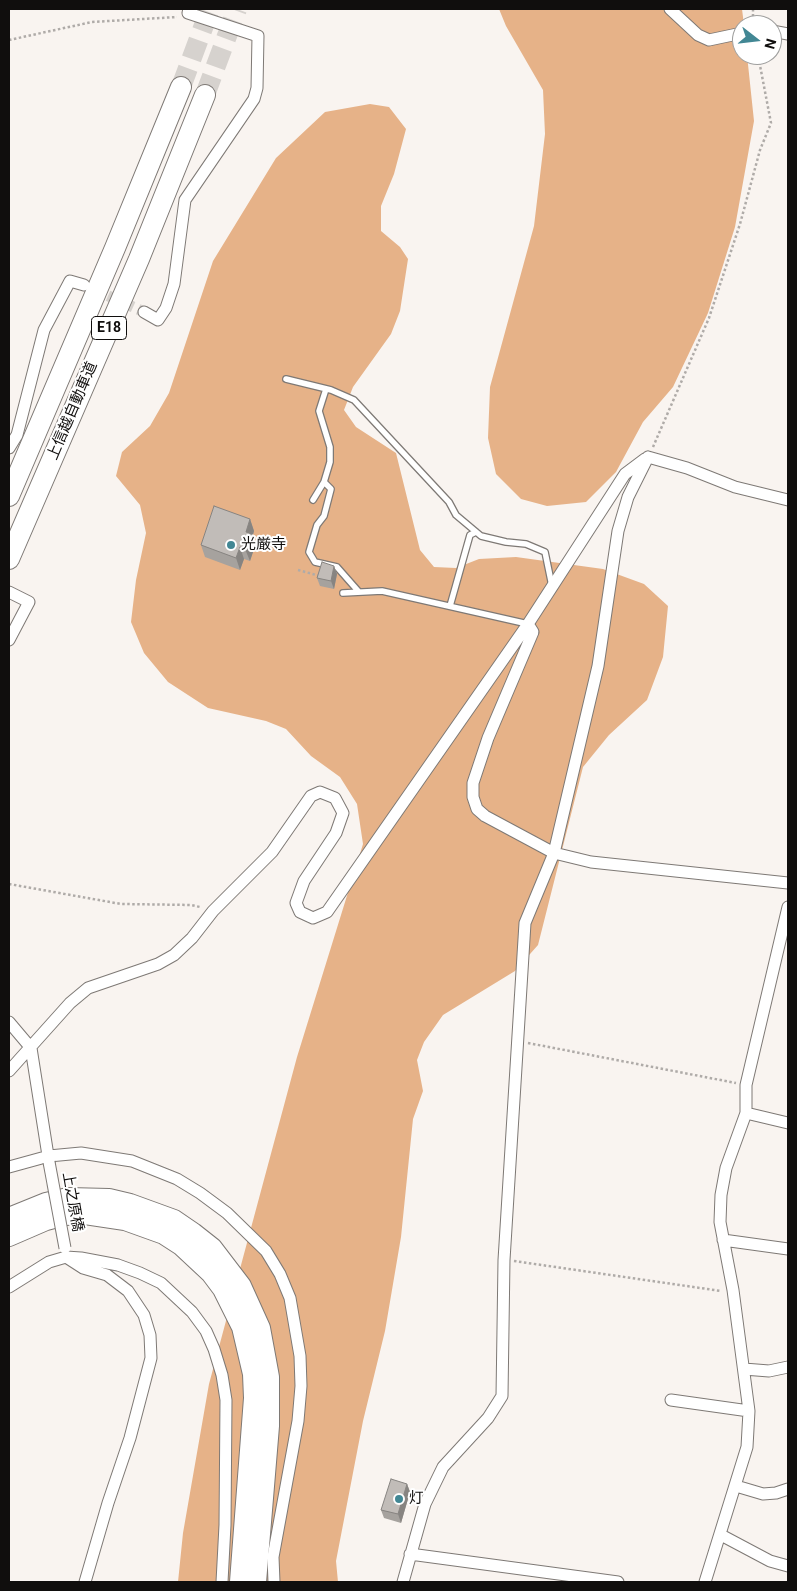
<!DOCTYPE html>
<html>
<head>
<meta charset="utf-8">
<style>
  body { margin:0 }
  #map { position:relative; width:797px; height:1591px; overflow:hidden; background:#f9f4f0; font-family:Roboto,sans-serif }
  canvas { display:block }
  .frame { position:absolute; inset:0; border:10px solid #100e0d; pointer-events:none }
  .north { position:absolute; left:732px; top:15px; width:50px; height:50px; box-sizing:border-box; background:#fff; border:1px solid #9f9f9e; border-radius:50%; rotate:106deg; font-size:14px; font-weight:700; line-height:20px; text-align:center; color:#100e0d }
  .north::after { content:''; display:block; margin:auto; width:18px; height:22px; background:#428794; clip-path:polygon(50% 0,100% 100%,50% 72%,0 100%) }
</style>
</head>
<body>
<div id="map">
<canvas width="797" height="1591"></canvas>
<div class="frame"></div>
<div class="north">N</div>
</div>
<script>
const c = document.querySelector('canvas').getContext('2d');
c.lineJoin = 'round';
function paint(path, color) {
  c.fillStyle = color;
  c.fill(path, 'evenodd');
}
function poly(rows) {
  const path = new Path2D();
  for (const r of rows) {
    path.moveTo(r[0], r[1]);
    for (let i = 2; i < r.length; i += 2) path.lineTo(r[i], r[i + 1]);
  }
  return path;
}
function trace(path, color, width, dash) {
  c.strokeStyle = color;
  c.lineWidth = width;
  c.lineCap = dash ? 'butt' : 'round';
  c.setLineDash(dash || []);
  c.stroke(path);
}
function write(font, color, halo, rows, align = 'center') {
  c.font = font + ' Roboto,"Noto Sans JP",sans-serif';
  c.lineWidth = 4;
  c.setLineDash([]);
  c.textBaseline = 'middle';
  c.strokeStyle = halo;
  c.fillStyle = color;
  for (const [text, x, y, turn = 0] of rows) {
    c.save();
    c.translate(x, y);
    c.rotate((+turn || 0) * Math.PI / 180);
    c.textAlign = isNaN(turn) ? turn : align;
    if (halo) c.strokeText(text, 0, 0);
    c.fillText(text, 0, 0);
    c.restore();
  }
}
paint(poly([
  [499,9,742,9,744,25,742,25,742,55,747,55,754,121,735,227,708,313,673,387,643,422,616,472,586,502,547,506,521,499,496,474,488,438,490,387,534,226,545,134,543,90,506,26],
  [370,104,389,107,406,129,394,174,381,206,381,231,400,247,408,259,400,311,391,334,353,387,344,410,356,427,396,453,420,550,434,567,456,568,479,559,516,557,603,569,644,584,668,606,663,657,647,700,609,735,583,767,538,945,515,971,443,1015,424,1042,417,1060,423,1091,413,1119,401,1237,385,1331,363,1421,336,1561,338,1582,178,1582,183,1533,209,1384,297,1057,363,844,357,804,340,777,311,756,286,729,266,721,208,708,168,682,144,653,131,622,136,580,146,533,140,505,116,476,122,452,150,426,169,393,213,261,276,158,325,112]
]), '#e6b288');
trace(poly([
  [93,289,144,312]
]), '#d6d2ce', 11, [11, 5.5]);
trace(poly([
  [181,87,210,9],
  [205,95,237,9]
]), '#d6d2ce', 20, [20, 10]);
const service = poly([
  [286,379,331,390,354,400,449,502,456,515,481,536,506,542,526,544,545,552,552,586],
  [324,482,331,489,324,516,317,525,309,552,315,562,337,567,359,592],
  [313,500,324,482,330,462,330,447,319,411,326,389],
  [343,593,382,591,528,624],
  [450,606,470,535,476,532]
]);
const minor = poly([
  [670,9,698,35,709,40,742,33],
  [772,31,788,34],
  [144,312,158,320,166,308,174,284,185,200,254,99,257,88,258,36,188,13,189,9],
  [9,448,17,435,44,330,70,281,84,285],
  [648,457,687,468,735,487,788,500],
  [9,592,29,602,9,640],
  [528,624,533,632,488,738,473,783,473,797,477,809,485,816,554,853,591,862,788,883],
  [9,1022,31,1048,49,1162],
  [9,1071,70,1003,88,988,158,964,174,955,192,938,213,911,272,852,311,796,320,792,335,798,343,813,336,833,304,881,296,903,300,912,313,918,327,912,528,624,625,474,645,459],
  [746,1113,788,1123],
  [9,1167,49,1156,81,1153,132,1161,177,1179,200,1193,227,1213,266,1251,280,1274,290,1298,300,1356,301,1386,298,1421,273,1557,274,1582],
  [723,1240,788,1249],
  [66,1257,83,1268,107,1275,128,1291,144,1315,150,1335,151,1358,130,1438,108,1503,85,1582],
  [9,1287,49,1262,66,1257,81,1258,118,1265,140,1273,161,1283,192,1312,206,1331,214,1349,222,1375,226,1400,225,1525,222,1582],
  [744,1369,769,1371,788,1367],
  [671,1400,749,1411],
  [736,1486,763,1494,776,1493,788,1489],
  [721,1535,770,1561,788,1566],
  [410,1554,618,1582],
  [403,1582,425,1504,443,1467,488,1418,502,1396,504,1260,525,923,554,853,598,666,618,531,628,497,648,457],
  [705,1582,747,1447,749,1411,733,1290,720,1222,721,1195,726,1168,746,1113,746,1085,788,907]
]);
const motorway = poly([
  [9,496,115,248,181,87],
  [9,559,139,259,205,95],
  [9,1218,46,1203,68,1198,109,1199,130,1204,174,1220,193,1233,212,1248,241,1286,260,1328,269,1377,269,1426,256,1582],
  [9,1236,46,1220,65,1215,85,1214,125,1220,164,1234,181,1245,211,1273,223,1289,242,1327,253,1374,254,1398,240,1582]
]);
trace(service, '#7e7975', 8);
trace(minor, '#7e7975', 13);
trace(motorway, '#7e7975', 22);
trace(poly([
  [753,9,753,25],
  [9,40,92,22,177,17],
  [653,447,709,318,740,224,760,150,771,123,758,55],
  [298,570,320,576],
  [9,884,121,904,191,905,200,907],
  [528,1043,736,1083],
  [514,1261,721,1291]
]), '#afaba8', 2.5, [2.5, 2.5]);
trace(service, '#fff', 5.5);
trace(minor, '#fff', 11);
trace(motorway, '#fff', 20);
const minorBridge = poly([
  [49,1162,65,1248]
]);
trace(minorBridge, '#7e7975', 13, []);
trace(minorBridge, '#fff', 11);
paint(poly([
  [250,519,254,531,252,538,255,546,250,561,244,559,240,570,205,557,201,545],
  [334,566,337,574,334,589,320,586,317,578],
  [407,1484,410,1492,401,1523,384,1518,381,1510]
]), '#a6a29e');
paint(poly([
  [250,519,254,531,252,538,255,546,250,561,245,549,246,532],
  [240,547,244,559,240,570,236,558],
  [334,566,337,574,334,589,331,581],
  [407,1484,410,1492,401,1523,398,1514]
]), '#878481');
const building = poly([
  [214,506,250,519,246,532,250,533,245,549,240,547,236,558,201,545,214,506],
  [322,562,334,566,331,581,317,578,322,562],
  [391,1479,407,1484,398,1514,381,1510,391,1479]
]);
paint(building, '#c1bcb8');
trace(building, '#878481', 1);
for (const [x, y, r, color] of [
  [231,545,5,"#428794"],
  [399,1499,5,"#428794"]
]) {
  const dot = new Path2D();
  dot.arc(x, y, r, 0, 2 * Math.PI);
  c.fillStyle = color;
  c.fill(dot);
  trace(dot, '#fff', 2);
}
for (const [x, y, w] of [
  [109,328,35]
]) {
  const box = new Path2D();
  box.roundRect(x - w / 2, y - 11.5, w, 23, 4);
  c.fillStyle = '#fff';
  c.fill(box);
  trace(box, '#100e0d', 1);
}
write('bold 14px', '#100e0d', null, [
  ["E18",109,328]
]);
write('15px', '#100e0d', '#fff', [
  ["上信越自動車道",73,411,-67],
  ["上之原橋",72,1202,80]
]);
write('15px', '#100e0d', '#fff', [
  ["光厳寺",241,545],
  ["灯",409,1499]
], 'left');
</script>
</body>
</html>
